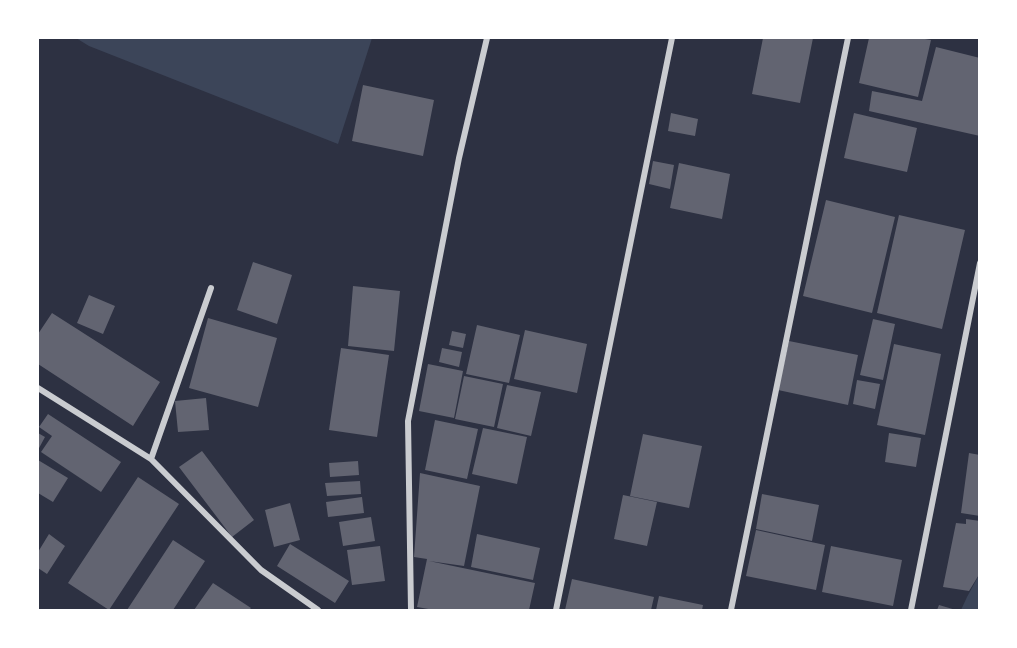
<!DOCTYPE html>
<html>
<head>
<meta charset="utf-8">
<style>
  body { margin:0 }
  #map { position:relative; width:1017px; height:648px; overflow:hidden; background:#2d3142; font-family:Barlow,sans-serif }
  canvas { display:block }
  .frame { position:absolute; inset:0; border:39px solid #fff; pointer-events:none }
</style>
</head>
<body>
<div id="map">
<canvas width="1017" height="648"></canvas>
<div class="frame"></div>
</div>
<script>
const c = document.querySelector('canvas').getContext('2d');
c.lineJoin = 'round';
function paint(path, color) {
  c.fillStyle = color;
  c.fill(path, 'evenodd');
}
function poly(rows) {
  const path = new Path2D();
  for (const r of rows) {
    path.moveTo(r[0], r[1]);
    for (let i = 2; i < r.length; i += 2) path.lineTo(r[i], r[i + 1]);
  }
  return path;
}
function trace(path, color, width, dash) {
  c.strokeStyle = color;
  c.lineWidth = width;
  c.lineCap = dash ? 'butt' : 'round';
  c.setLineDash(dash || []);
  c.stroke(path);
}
paint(poly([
  [76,38,372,38,338,144,89,46],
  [979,575,979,610,961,610,967,597]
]), '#3c4559');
paint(poly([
  [763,38,813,38,800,103,752,94],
  [869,38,919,38,931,40,918,97,859,83],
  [936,47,980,58,980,136,869,111,872,91,922,101],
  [363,85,434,100,423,156,352,141],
  [671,113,698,119,695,136,668,131],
  [854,113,917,128,907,172,844,158],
  [653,161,674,165,670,189,649,184],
  [679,163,730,174,722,219,670,208],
  [826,200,895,217,872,313,803,296],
  [899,215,965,230,942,329,877,313],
  [253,262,292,275,277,324,237,310],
  [353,286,400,291,394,351,348,346],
  [89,295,115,306,103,334,77,323],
  [52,313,160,382,133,426,38,364,38,334],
  [208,318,277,338,258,407,189,388],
  [873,319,895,324,883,380,860,375],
  [477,325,520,335,509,383,466,374],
  [525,330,587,344,577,393,514,379],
  [452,331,466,334,463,348,449,345],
  [789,341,858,355,848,405,778,390],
  [894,344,941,354,925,435,877,425],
  [341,348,389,355,377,437,329,430],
  [442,348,462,352,459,367,439,362],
  [428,364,463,371,454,418,419,411],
  [464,376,503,384,494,427,455,419],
  [857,380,880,384,875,409,853,404],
  [507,385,541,392,531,436,497,428],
  [206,398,209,430,178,432,175,401],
  [48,414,121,462,101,492,41,452,52,436,39,427],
  [435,420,478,429,467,479,425,470],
  [483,428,527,437,517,484,472,474],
  [38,433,45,437,38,450],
  [889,433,921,438,916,467,885,462],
  [643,434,702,446,689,508,630,496],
  [202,451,254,520,232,537,179,467],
  [969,453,980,455,980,516,961,513],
  [38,460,68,478,53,502,38,493],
  [358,461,359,475,330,477,329,463],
  [420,473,480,486,464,566,429,561,535,583,529,610,434,610,417,607,427,559,414,557],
  [138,477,179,504,109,610,68,583],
  [360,481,361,494,327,496,325,483],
  [762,494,819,505,812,541,756,529],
  [623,495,657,502,647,546,614,539],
  [362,497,364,513,328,517,326,502],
  [290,503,300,540,274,547,265,510],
  [371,517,375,541,343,546,339,522],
  [966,519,980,521,980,573,969,591,943,587,956,523,966,524],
  [756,530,825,545,816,590,746,576],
  [49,534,65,546,47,574,38,568,38,552],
  [477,534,540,548,533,580,471,567],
  [173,540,205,561,173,610,127,610],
  [290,544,349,581,335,603,277,566],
  [380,546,385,581,352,585,347,550],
  [831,546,902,560,893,606,822,592],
  [572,579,654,597,651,610,565,610],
  [213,583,251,608,249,610,194,610],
  [659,596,703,605,702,610,656,610],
  [939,605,956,610,937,610]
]), '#626471');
trace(poly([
  [38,388,151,459,261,570,318,610],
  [151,459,211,288],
  [411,610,408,421,459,158,487,38],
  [556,610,672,38],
  [731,610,848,38],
  [911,610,980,263]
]), '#caccd0', 6);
</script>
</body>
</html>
